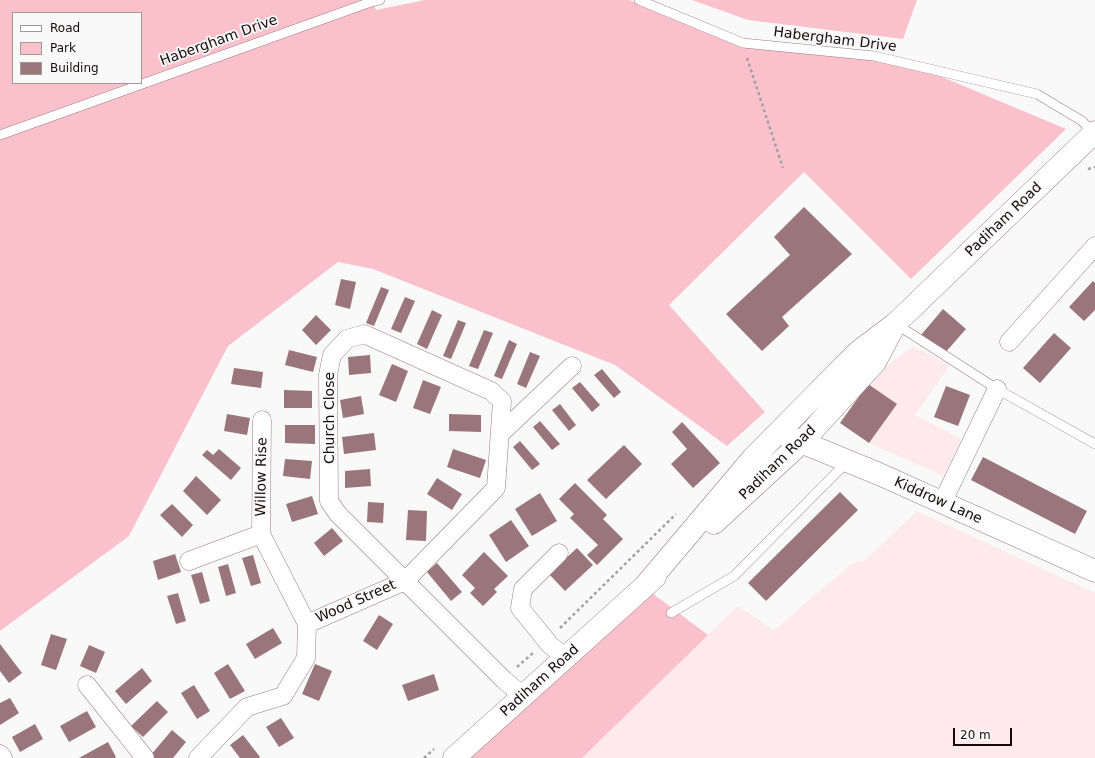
<!DOCTYPE html>
<html>
<head>
<meta charset="utf-8">
<style>
  body { margin:0 }
  #map { position:relative; width:1095px; height:758px; overflow:hidden; background:#f9f9f9; font-family:"DejaVu Sans",sans-serif }
  canvas { display:block }
  .legend { position:absolute; left:12px; top:12px; width:130px; height:72px; box-sizing:border-box; background:#f9f9f9; border:1px solid #9f999a; margin:0; padding:5px 7px; list-style:none; font-size:12px; color:#170a0c }
  .legend li { display:flex; align-items:center; gap:8px; height:20px }
  .legend b { width:20px; border:1px solid #9f999a }
  .scale { position:absolute; left:953px; top:728px; width:59px; height:18px; box-sizing:border-box; border:2px solid #170a0c; border-top:0; padding-left:5px; font-size:12px; line-height:14px; white-space:nowrap; color:#170a0c; -webkit-text-stroke:3px #f9f9f9; paint-order:stroke }
</style>
</head>
<body>
<div id="map">
<canvas width="1095" height="758"></canvas>
<ul class="legend">
<li><b style="height:5px;background:#fff"></b>Road</li>
<li><b style="height:11px;background:#fbc1cb"></b>Park</li>
<li><b style="height:11px;background:#9a757c"></b>Building</li>
</ul>
<div class="scale">20 m</div>
</div>
<script>
const c = document.querySelector('canvas').getContext('2d');
c.lineJoin = 'round';
function paint(path, color) {
  c.fillStyle = color;
  c.fill(path, 'evenodd');
}
function poly(rows) {
  const path = new Path2D();
  for (const r of rows) {
    path.moveTo(r[0], r[1]);
    for (let i = 2; i < r.length; i += 2) path.lineTo(r[i], r[i + 1]);
  }
  return path;
}
function trace(path, color, width, dash) {
  c.strokeStyle = color;
  c.lineWidth = width;
  c.lineCap = dash ? 'butt' : 'round';
  c.setLineDash(dash || []);
  c.stroke(path);
}
function write(font, color, halo, rows, align = 'center') {
  c.font = font + ' "DejaVu Sans",sans-serif';
  c.lineWidth = 3.5;
  c.setLineDash([]);
  c.textBaseline = 'middle';
  c.strokeStyle = halo;
  c.fillStyle = color;
  for (const [text, x, y, turn = 0] of rows) {
    c.save();
    c.translate(x, y);
    c.rotate((+turn || 0) * Math.PI / 180);
    c.textAlign = isNaN(turn) ? turn : align;
    if (halo) c.strokeText(text, 0, 0);
    c.fillText(text, 0, 0);
    c.restore();
  }
}
paint(poly([
  [913,346,950,365,915,415,961,439,944,476,869,443,840,423,874,375],
  [917,511,1095,593,1095,758,578,758,738,606,774,630,851,564,865,560]
]), '#fee9ec');
paint(poly([
  [0,0,372,0,376,10,425,0,629,0,743,43,916,66,1066,129,911,279,804,172,669,305,765,412,727,446,615,365,373,269,338,262,228,346,129,536,0,631],
  [13,13,141,13,141,83,13,83],
  [692,0,917,0,903,39,748,20],
  [644,587,708,635,582,758,454,758]
]), '#fbc1cb');
paint(poly([
  [804,207,852,254,782,317,789,326,762,351,726,314,790,255,774,237],
  [341,279,356,282,350,309,335,305],
  [1093,281,1095,283,1095,310,1084,321,1069,307],
  [381,287,389,290,374,326,366,323],
  [405,297,415,301,401,333,391,329],
  [943,309,966,329,944,354,921,335],
  [432,310,442,315,427,349,417,344],
  [316,315,331,330,316,345,302,330],
  [458,320,466,323,451,359,443,356],
  [484,330,493,333,478,369,469,366],
  [1054,333,1071,348,1040,383,1023,368],
  [509,340,517,344,502,379,494,376],
  [289,350,317,357,313,372,285,365],
  [530,352,540,356,526,388,517,384],
  [370,355,371,373,349,375,348,357],
  [392,364,408,371,396,402,379,395],
  [234,368,263,372,261,388,231,384],
  [602,369,621,392,614,398,594,375],
  [423,380,441,387,430,414,413,408],
  [580,382,600,405,592,412,572,388],
  [868,384,897,404,869,443,840,423],
  [946,386,970,395,958,426,934,417],
  [284,390,312,391,312,408,284,408],
  [361,396,364,414,343,418,340,400],
  [560,404,576,425,569,431,552,410],
  [227,414,250,418,247,435,224,431],
  [449,414,481,415,481,432,449,431],
  [540,421,560,444,552,450,533,427],
  [682,422,720,463,693,488,671,464,687,449,672,432],
  [285,425,315,425,315,444,285,443],
  [374,433,376,450,344,454,342,437],
  [520,441,540,464,532,470,513,447],
  [624,445,642,464,606,499,587,480],
  [219,449,241,468,231,480,202,455,207,450,213,455],
  [453,449,486,460,480,478,447,467],
  [983,457,1087,511,1075,534,971,480],
  [285,459,312,461,310,479,283,476],
  [370,469,371,486,345,488,345,471],
  [196,476,221,500,207,515,183,491],
  [437,478,462,494,452,510,427,494],
  [575,483,607,515,603,519,623,539,597,565,587,555,598,545,570,518,574,514,559,499],
  [840,492,858,510,766,601,748,583],
  [540,493,557,521,532,536,515,509],
  [312,496,318,514,292,522,286,504],
  [368,502,384,503,383,523,367,522],
  [172,504,193,525,182,537,160,515],
  [408,510,427,511,426,541,406,540],
  [511,520,529,546,506,562,489,535],
  [332,528,343,541,324,556,314,543],
  [577,548,593,565,565,591,549,574],
  [484,552,508,576,494,589,497,592,483,606,470,593,475,588,462,575],
  [175,554,181,572,158,580,153,561],
  [253,555,261,583,251,586,242,558],
  [437,563,462,592,451,601,427,572],
  [228,564,236,593,226,596,218,567],
  [202,572,210,601,200,604,191,575],
  [178,593,186,621,176,624,167,596],
  [379,615,393,624,377,650,363,641],
  [273,628,282,643,255,659,246,644],
  [51,634,67,639,56,670,41,665],
  [0,644,22,673,9,683,0,671],
  [89,645,105,652,96,673,80,666],
  [228,664,245,691,230,699,214,673],
  [315,664,332,671,319,701,302,694],
  [142,668,152,681,126,704,115,691],
  [434,674,439,690,408,701,402,685],
  [194,685,210,711,197,719,181,693],
  [10,698,19,713,0,725,0,703],
  [157,701,168,712,143,737,131,726],
  [87,711,96,727,69,742,60,726],
  [281,718,294,738,279,747,266,727],
  [35,724,43,739,20,752,12,737],
  [172,730,186,742,173,758,153,758,150,756],
  [243,735,260,757,259,758,240,758,230,745],
  [108,742,116,757,115,758,79,758]
]), '#9a757c');
const lane = poly([
  [639,0,743,43,874,56,1037,94,1082,121,1093,133],
  [0,135,368,3,380,0],
  [896,324,997,389,1095,444],
  [671,613,734,576,847,462]
]);
const street = poly([
  [1009,342,1095,246],
  [500,434,572,366],
  [942,503,997,389],
  [559,553,523,589,520,608,550,645,566,658],
  [189,561,261,534],
  [307,624,405,581,496,488,502,401,491,391,364,334,347,339,332,355,328,375,329,501,338,514,504,680,523,696],
  [87,685,145,758],
  [0,754,3,758],
  [198,758,247,707,283,696,306,658,307,624,261,534,262,420]
]);
const primary = poly([
  [789,437,879,474,1095,571],
  [714,523,802,442,875,362,892,330],
  [644,587,753,458,834,376,858,352,895,324,1095,132],
  [454,758,655,577]
]);
trace(lane, '#9f7a80', 10);
trace(street, '#9f7a80', 19);
trace(primary, '#9f7a80', 23);
trace(poly([
  [747,58,783,168],
  [1088,169,1095,167],
  [560,628,676,514],
  [517,667,533,653],
  [424,758,434,749]
]), '#a49fa0', 2.5, [3, 3]);
trace(lane, '#fff', 9);
trace(street, '#fff', 18);
trace(primary, '#fff', 22);
write('14px', '#170a0c', '#f9f9f9', [
  ["Habergham Drive",835,40,7],
  ["Habergham Drive",219,41,-20],
  ["Padiham Road",1004,220,-44],
  ["Church Close",330,418,-90],
  ["Padiham Road",778,463,-44],
  ["Willow Rise",262,477,-89],
  ["Kiddrow Lane",938,501,24],
  ["Wood Street",356,602,-24],
  ["Padiham Road",540,681,-42]
]);
</script>
</body>
</html>
